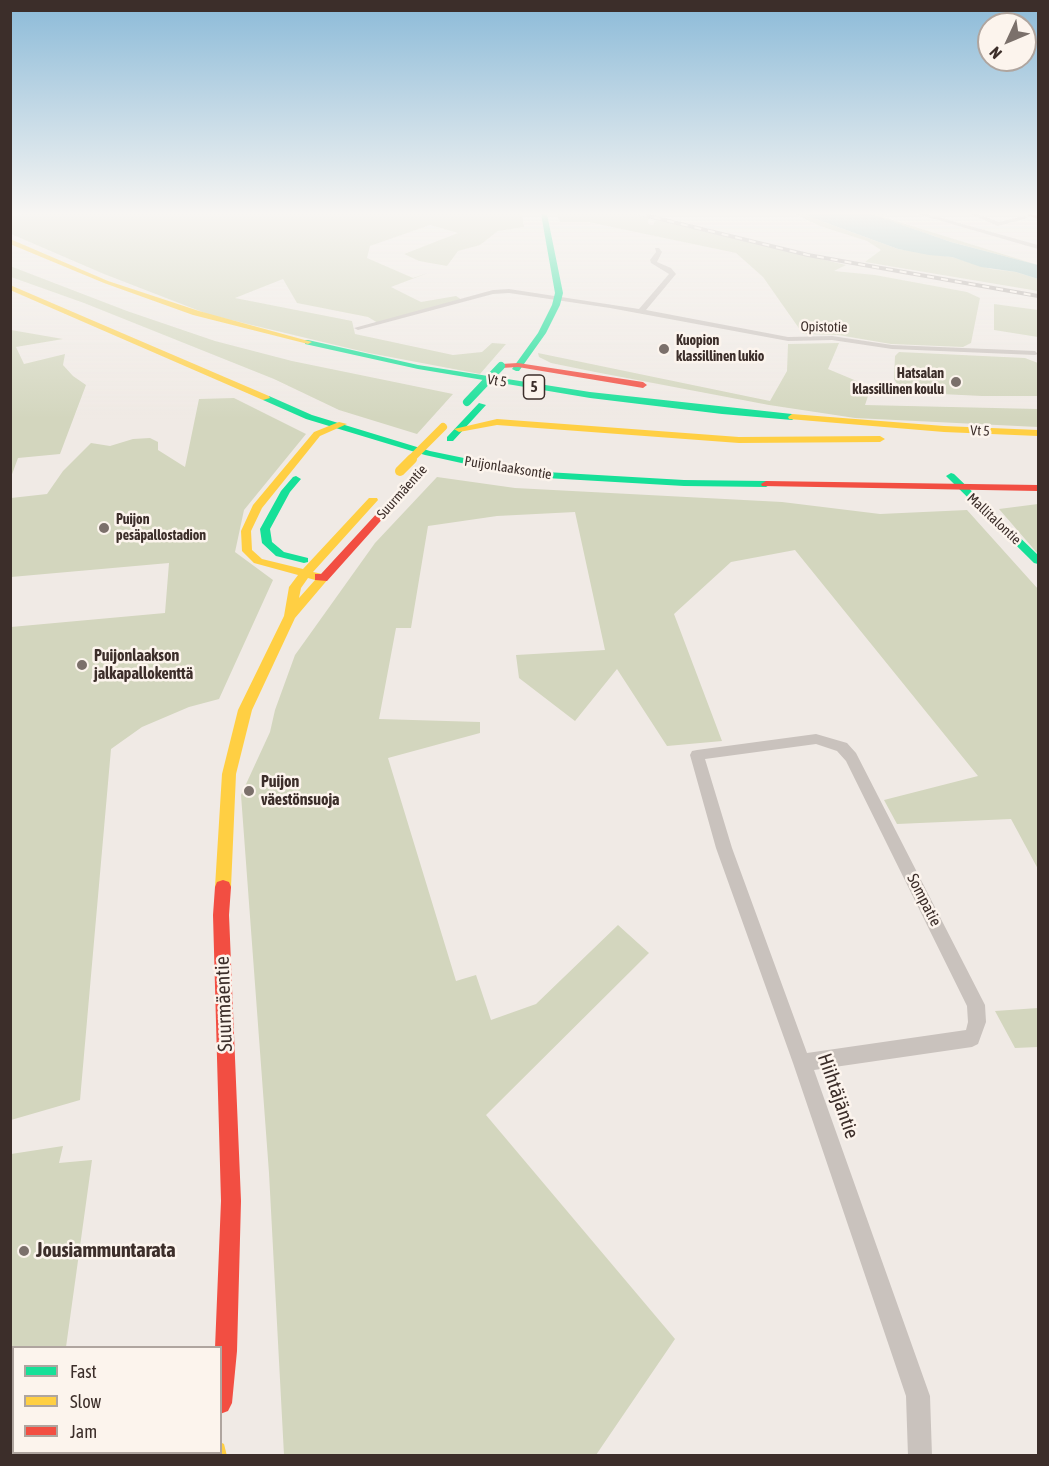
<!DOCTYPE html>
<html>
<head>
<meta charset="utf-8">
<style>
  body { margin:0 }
  #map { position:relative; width:1049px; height:1466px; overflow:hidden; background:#f0eae5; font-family:"Asap Condensed",sans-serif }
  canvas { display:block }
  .frame { position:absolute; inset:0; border:12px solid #3c2e2a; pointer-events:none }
  .legend { position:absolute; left:12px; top:1346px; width:210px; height:108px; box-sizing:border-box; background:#fcf4ed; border:2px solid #afa59f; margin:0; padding:8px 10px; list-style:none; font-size:18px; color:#3c2e2a }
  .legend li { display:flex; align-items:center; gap:12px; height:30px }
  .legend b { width:30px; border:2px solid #afa59f }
  .north { position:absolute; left:977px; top:12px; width:60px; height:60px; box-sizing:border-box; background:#fcf4ed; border:2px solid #afa59f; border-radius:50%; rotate:226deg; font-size:16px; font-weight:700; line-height:24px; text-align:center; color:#3c2e2a }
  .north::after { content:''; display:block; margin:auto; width:21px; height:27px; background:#7b706b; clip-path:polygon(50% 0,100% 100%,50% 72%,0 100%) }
</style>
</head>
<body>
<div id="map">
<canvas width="1049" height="1466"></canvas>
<div class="frame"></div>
<ul class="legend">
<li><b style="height:8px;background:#16e098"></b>Fast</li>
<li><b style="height:8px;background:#ffcf43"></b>Slow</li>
<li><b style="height:8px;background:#f24e42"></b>Jam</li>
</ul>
<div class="north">N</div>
</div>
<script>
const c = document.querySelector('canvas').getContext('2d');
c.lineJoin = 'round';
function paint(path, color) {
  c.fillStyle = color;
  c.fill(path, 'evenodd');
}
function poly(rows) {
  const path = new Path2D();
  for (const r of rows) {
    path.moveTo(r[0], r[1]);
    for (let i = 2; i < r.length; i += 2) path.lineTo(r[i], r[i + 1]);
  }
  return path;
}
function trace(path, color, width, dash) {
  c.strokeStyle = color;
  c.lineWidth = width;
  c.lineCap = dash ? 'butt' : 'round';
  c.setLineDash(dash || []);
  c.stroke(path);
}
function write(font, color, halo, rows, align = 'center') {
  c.font = font + ' "Asap Condensed",sans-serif';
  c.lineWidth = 5;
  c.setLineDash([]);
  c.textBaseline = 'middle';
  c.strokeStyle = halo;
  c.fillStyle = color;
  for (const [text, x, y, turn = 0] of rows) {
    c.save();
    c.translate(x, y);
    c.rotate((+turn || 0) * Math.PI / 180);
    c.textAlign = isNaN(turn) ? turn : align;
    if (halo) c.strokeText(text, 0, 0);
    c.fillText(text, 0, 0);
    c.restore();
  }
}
paint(poly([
  [23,214,522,214,524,227,498,231,480,245,458,251,447,266,419,261,404,254,458,233,430,225,370,246,367,258,413,278,428,273,391,287,421,302,456,296,462,300,378,323,368,317,297,303,283,279,235,298,352,321,355,334,453,355,482,352,492,343,506,344,480,374,369,353,210,315,104,274,11,234,10,218],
  [557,214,635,214,649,218,648,224,653,225,656,220,846,265,834,271,875,275,967,292,980,298,971,343,963,347,891,344,838,335,803,334,763,277,736,253,588,222,560,222],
  [795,214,818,214,808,216,898,249,952,257,991,269,1016,272,1038,279,1038,291,865,262,881,250,867,241,820,226],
  [869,214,888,214,883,217,1038,265,951,242],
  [10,266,127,311,215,341,292,361,453,394,417,434,339,410,274,379,84,303,11,277],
  [994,304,1038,310,1038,337,994,330],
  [11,330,63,339,16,347,24,364,65,354,63,365,73,376,86,385,60,454,18,458,11,477],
  [839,343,828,369,871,387,865,405,1038,409,1038,427,855,418,769,405,595,372,551,363,539,357,538,353,770,401,787,371,788,344],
  [899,352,1025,358,1038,363,1038,396,982,396,921,393,909,390,897,384,894,379,895,356],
  [234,398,306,434,244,510,235,552,273,580,219,699,189,707,142,727,111,749,80,1100,11,1120,11,627,165,613,169,563,11,577,11,498,47,494,63,471,91,443,110,446,133,439,150,438,158,442,158,450,185,467,199,399],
  [437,477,515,488,782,502,880,514,967,510,1038,589,1038,869,1011,819,897,824,884,800,978,776,795,550,731,562,674,614,722,741,667,746,617,669,575,721,519,678,516,655,605,650,575,512,497,516,428,526,411,628,396,628,379,719,480,722,480,733,388,758,456,981,476,975,491,1020,536,1004,618,925,649,953,486,1115,675,1339,596,1455,284,1455,269,1173,241,795,270,732,275,710,295,655,375,543],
  [1038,504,1038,554,999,509],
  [1038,1008,1038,1047,1015,1048,995,1011],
  [63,1146,59,1163,92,1160,66,1347,14,1348,14,1452,52,1453,52,1455,11,1455,11,1154]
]), '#d3d6be');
paint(poly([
  [809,214,869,214,882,218,951,242,1038,265,1038,279,1016,272,981,267,952,257,929,255,898,249,808,216]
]), '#9fc4c1');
paint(poly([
  [917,214,927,214,1038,245,1038,249,917,214],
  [970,214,978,214,999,222,1025,216,1028,218,998,226,970,214],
  [655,248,659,248,662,252,657,262,671,268,676,274,646,310,788,337,832,336,892,345,1035,351,1038,354,1035,355,892,349,832,340,788,341,610,308,509,293,493,294,358,330,354,328,493,290,509,289,639,309,669,274,651,263,650,260,656,252,655,248],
  [816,734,847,743,856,753,985,1005,986,1022,978,1044,972,1047,814,1070,930,1396,932,1456,908,1456,906,1396,793,1063,716,848,690,755,692,751,697,750,816,734],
  [816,744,837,751,846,761,967,1006,968,1022,966,1030,807,1053,732,848,705,759,816,744]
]), '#c9c2bd');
paint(poly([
  [541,214,547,214,563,293,560,305,546,333,519,371,516,371,512,369,538,333,552,305,555,293,541,214],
  [308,340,418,365,590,392,792,414,796,417,792,420,722,414,590,398,418,369,305,344,305,340,308,340],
  [263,396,269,396,312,415,430,451,493,464,546,472,684,480,766,481,771,484,766,487,684,486,546,478,493,470,425,455,306,419,263,400,263,396],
  [479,403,486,405,453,441,447,441,447,437,479,403],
  [951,473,954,474,1038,555,1038,564,1034,563,948,478,946,476,951,473],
  [296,476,301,479,290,492,270,529,272,542,284,552,308,558,308,562,304,563,276,556,262,543,260,529,281,491,293,477,296,476]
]), '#16e098');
paint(poly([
  [10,239,108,281,199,311,312,342,308,344,193,315,104,283,10,244,10,239],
  [10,285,269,396,270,398,263,400,10,290,10,285],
  [792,414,944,426,1038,430,1038,436,944,432,789,419,788,417,792,414],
  [497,419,739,437,880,436,885,439,880,442,739,443,497,425,459,432,454,429,497,419],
  [339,422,347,424,320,436,262,508,251,531,252,550,262,559,303,569,369,498,377,498,378,500,313,572,327,575,329,578,295,618,252,710,236,774,231,887,229,892,223,894,217,892,215,887,222,774,238,710,284,616,289,587,298,575,254,563,242,551,241,531,253,505,314,432,339,422],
  [308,578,315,580,299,598,301,588,308,578],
  [220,1442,224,1444,227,1456,203,1456,204,1452,220,1452,220,1442]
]), '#ffcf43');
paint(poly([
  [1026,214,1038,215,1038,219,1027,215,1026,214],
  [518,363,643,382,647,385,643,388,518,367,501,368,497,366,501,364,518,363],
  [417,472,420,473,420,477,327,581,315,580,315,574,321,574,414,473,417,472],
  [766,481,1038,485,1038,491,762,486,761,484,766,481],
  [223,880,229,882,231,887,229,915,241,1201,237,1351,232,1403,228,1411,220,1414,220,1348,215,1348,221,1201,213,915,215,887,217,882,223,880]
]), '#f24e42');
const rail = poly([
  [640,214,808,255,1038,296]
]);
trace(rail, '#b2aba7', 4);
trace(rail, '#fcf4ed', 2, [7]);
trace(poly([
  [467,402,501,366]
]), '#16e098', 8);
trace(poly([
  [410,460,443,427]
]), '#ffcf43', 8);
trace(poly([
  [400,471,412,459]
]), '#ffcf43', 10);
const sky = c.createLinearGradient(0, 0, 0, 419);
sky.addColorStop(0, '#8bbad8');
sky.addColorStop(0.51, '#f8f6f3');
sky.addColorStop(1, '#f8f6f300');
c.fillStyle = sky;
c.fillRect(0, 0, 1049, 419);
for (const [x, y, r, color] of [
  [664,349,6,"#7b706b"],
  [956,382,6,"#7b706b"],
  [104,528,6,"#7b706b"],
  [82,665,6,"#7b706b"],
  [249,791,6,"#7b706b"],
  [24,1251,6,"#7b706b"]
]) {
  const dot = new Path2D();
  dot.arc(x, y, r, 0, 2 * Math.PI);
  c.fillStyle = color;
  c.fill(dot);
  trace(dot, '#fcf4ed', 2);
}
write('14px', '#3c2e2a', '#fcf4ed', [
  ["Opistotie",824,327,1],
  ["Vt 5",497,381,9],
  ["Vt 5",980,431,3],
  ["Puijonlaaksontie",508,468,9],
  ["Suurmäentie",402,492,-48],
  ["Mallitalontie",994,519,43]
]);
write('bold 14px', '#3c2e2a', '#fcf4ed', [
  ["Kuopion",676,341],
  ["klassillinen lukio",676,357],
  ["Hatsalan",944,374,"right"],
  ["klassillinen koulu",944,390,"right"],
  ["Puijon",116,520],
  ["pesäpallostadion",116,536]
], 'left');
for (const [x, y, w] of [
  [534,387,21]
]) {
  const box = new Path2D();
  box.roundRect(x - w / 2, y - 12, w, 24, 4.5);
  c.fillStyle = '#fcf4ed';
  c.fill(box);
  trace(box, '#3c2e2a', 1.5);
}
write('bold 15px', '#3c2e2a', null, [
  ["5",534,387]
]);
write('bold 16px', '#3c2e2a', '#fcf4ed', [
  ["Puijonlaakson",94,656],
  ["jalkapallokenttä",94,674],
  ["Puijon",261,782],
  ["väestönsuoja",261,800]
], 'left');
write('16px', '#3c2e2a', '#fcf4ed', [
  ["Sompatie",924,900,63]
]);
write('20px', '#3c2e2a', '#fcf4ed', [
  ["Suurmäentie",224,1004,-92],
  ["Hiihtäjäntie",838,1096,71]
]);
write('bold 20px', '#3c2e2a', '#fcf4ed', [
  ["Jousiammuntarata",36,1251]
], 'left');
</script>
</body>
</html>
